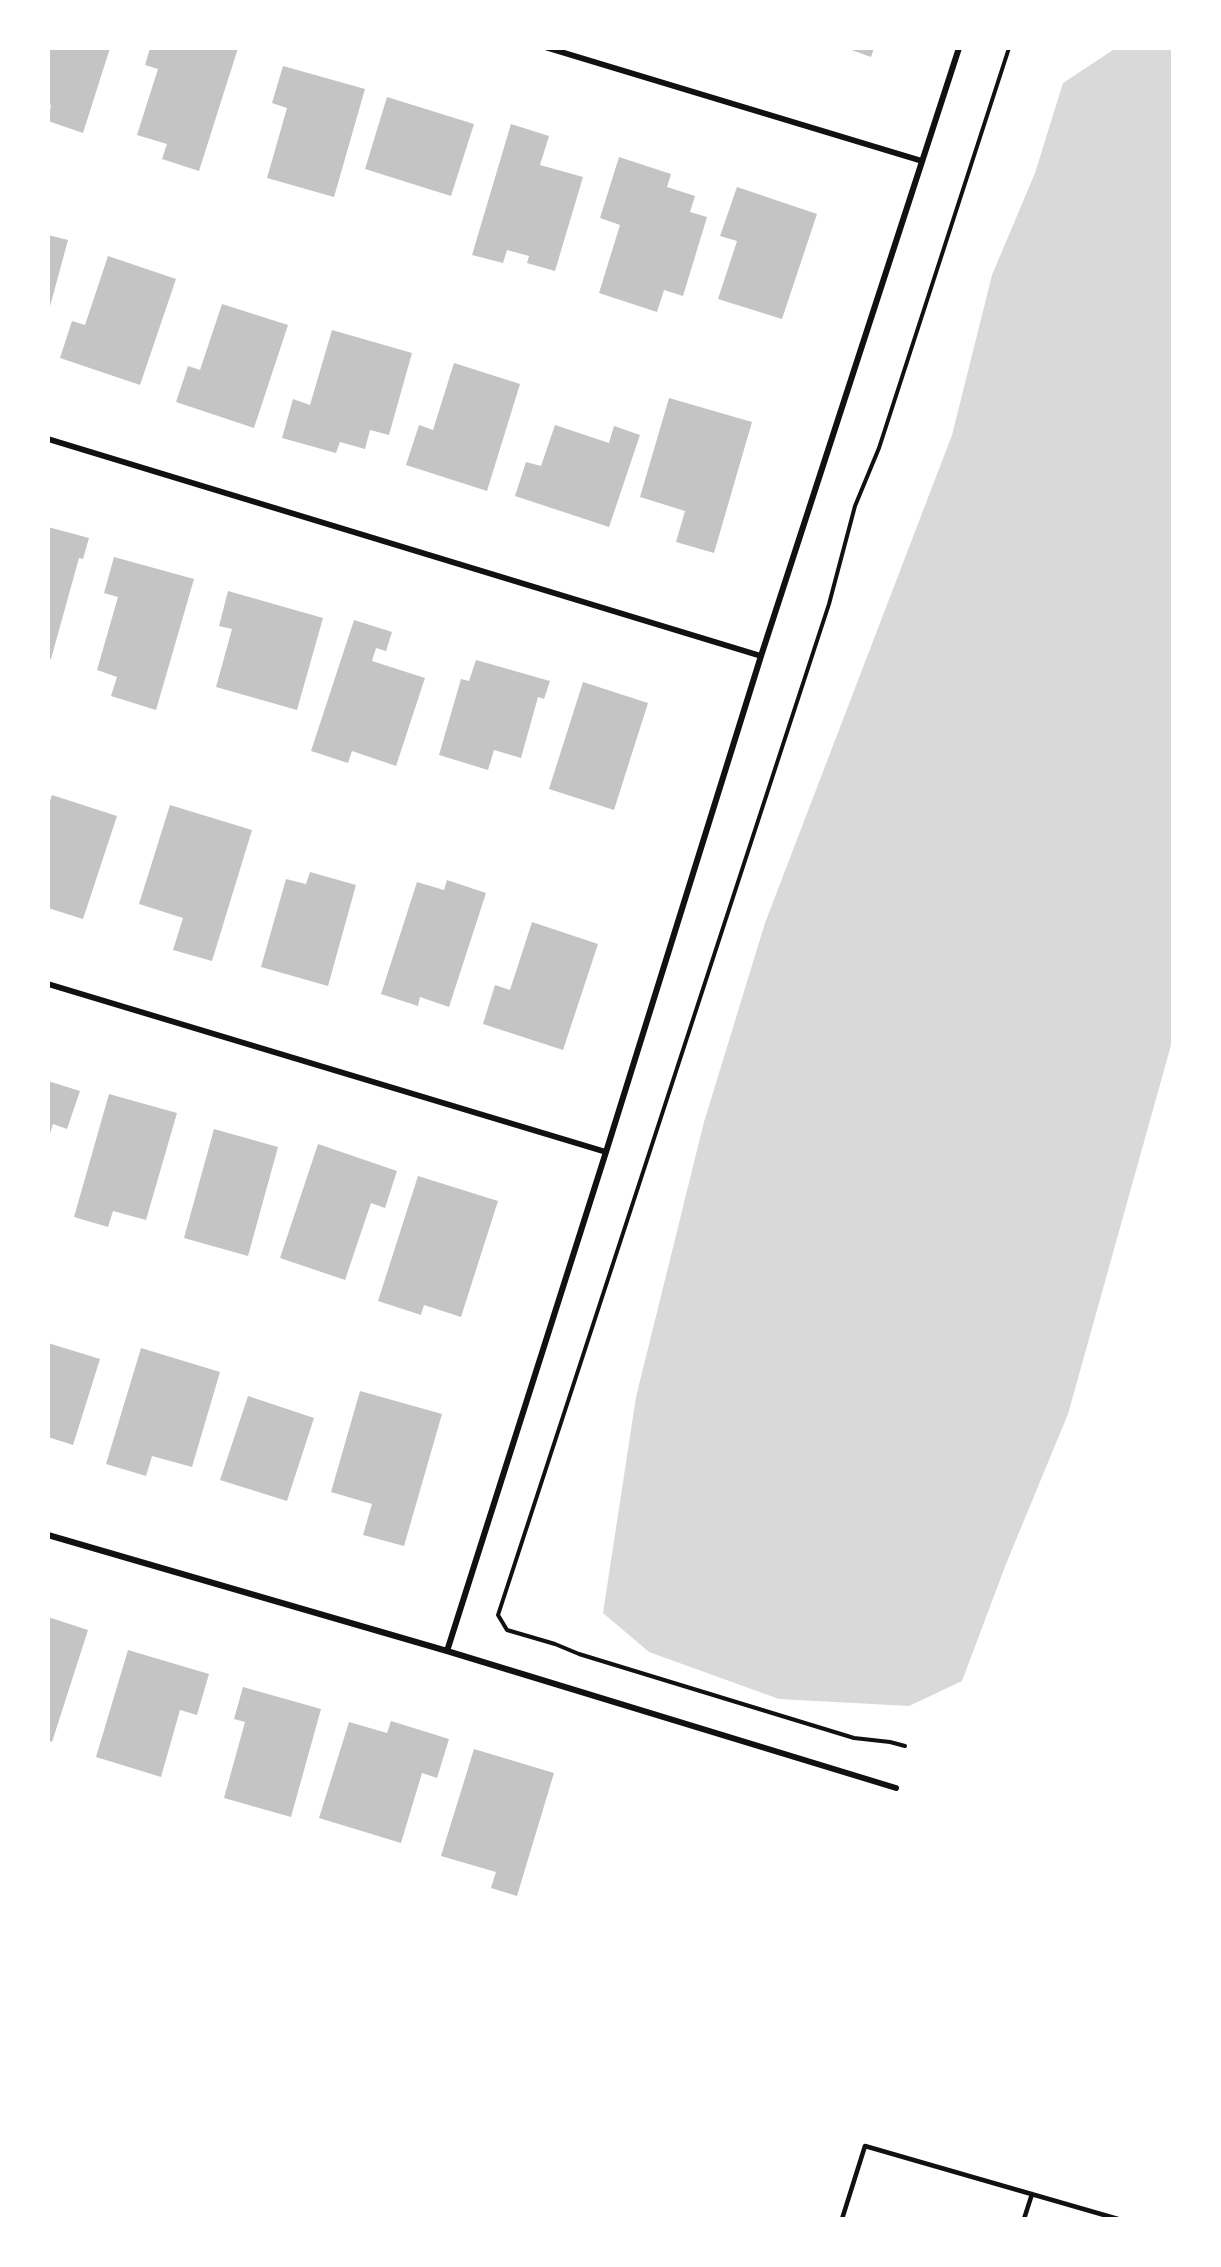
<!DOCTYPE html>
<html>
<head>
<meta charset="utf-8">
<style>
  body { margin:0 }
  #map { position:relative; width:1221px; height:2267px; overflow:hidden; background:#fff; font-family:Manrope,sans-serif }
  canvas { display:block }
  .frame { position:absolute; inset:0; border:50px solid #fff; pointer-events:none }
</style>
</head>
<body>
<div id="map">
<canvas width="1221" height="2267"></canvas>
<div class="frame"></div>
</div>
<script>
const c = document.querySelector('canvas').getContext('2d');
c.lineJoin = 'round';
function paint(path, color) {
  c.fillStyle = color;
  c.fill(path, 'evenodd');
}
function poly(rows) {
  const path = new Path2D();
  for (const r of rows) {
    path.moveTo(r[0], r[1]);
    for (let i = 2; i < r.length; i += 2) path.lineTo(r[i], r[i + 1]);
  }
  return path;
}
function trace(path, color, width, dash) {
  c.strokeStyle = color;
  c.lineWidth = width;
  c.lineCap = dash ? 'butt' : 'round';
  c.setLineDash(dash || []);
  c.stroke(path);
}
paint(poly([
  [1116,48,1173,48,1173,1038,1068,1414,1006,1564,962,1681,909,1706,779,1699,649,1652,603,1613,636,1397,704,1122,765,923,952,435,992,275,1035,173,1063,83]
]), '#d9d9d9');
paint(poly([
  [48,48,110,48,83,133,48,121,51,105,48,104],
  [150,48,238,48,199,171,162,159,167,144,137,135,158,69,145,65],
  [846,48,874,48,871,57],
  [283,66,365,89,334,197,267,178,287,108,272,103],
  [387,97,474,124,451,196,365,169],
  [511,124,549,136,540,165,583,177,555,271,527,263,529,256,507,250,503,263,472,255],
  [619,157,671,174,667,187,695,196,690,212,707,217,683,296,664,290,657,312,599,293,620,225,600,218],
  [737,187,817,214,782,319,718,299,737,241,720,236],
  [48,235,68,240,49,310,48,310],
  [108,256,176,279,140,385,60,358,72,321,85,325],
  [222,304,288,325,254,428,176,402,188,366,200,370],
  [332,330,412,353,389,435,370,430,365,449,340,442,336,453,282,438,293,399,310,405],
  [454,363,520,384,487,491,406,465,419,425,433,430],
  [669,398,752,422,714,553,676,542,685,511,640,497],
  [555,425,609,443,614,426,640,435,609,527,515,496,526,462,541,466],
  [48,527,89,538,83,559,79,558,51,659,48,659],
  [114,557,194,579,156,710,111,696,117,677,97,670,118,597,104,593],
  [228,591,323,618,297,710,216,687,232,629,219,626],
  [354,620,392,632,386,651,376,648,372,661,425,678,396,766,352,751,348,763,311,751],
  [476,660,550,681,544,699,538,697,521,758,494,750,488,770,439,755,461,679,469,681],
  [583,682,648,703,614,810,549,789],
  [52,795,117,816,83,919,48,908,48,806],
  [170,805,252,830,212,961,173,950,183,918,139,904],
  [310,872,356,885,328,986,261,967,286,879,306,884],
  [447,880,486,893,449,1007,420,997,418,1006,381,994,417,882,444,890],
  [532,922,598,944,563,1050,483,1024,495,985,510,990],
  [48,1081,80,1091,67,1129,53,1124,48,1140],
  [109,1094,177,1113,146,1220,113,1211,108,1227,74,1217],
  [214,1129,278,1147,248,1256,184,1238],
  [318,1144,397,1171,385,1208,371,1203,345,1280,280,1258],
  [418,1176,498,1201,461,1317,424,1305,421,1315,378,1301],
  [48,1343,100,1359,73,1445,48,1437],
  [141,1348,220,1372,192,1467,152,1456,146,1476,106,1464],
  [360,1391,442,1414,404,1546,363,1535,372,1504,331,1492],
  [248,1396,314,1418,287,1501,220,1480],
  [48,1617,88,1630,52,1742,48,1740],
  [128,1650,209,1674,197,1715,180,1710,161,1777,96,1757],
  [243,1687,321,1709,291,1817,224,1798,245,1722,234,1719],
  [391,1721,449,1739,437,1778,422,1773,401,1843,319,1818,349,1722,387,1733],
  [474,1749,554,1773,517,1896,491,1888,496,1872,441,1856]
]), '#c4c4c4');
trace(poly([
  [905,1746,890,1742,854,1738,579,1654,555,1644,507,1630,498,1615,829,604,855,506,879,448,1009,48]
]), '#111', 4);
trace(poly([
  [842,2219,865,2146,1118,2219],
  [1024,2219,1032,2194]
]), '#111', 4.5);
trace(poly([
  [548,48,922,161],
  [48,439,761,656],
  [48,984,606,1152],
  [48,1535,447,1651,896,1788],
  [447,1651,606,1152,761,656,959,48]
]), '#111', 6);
</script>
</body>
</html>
